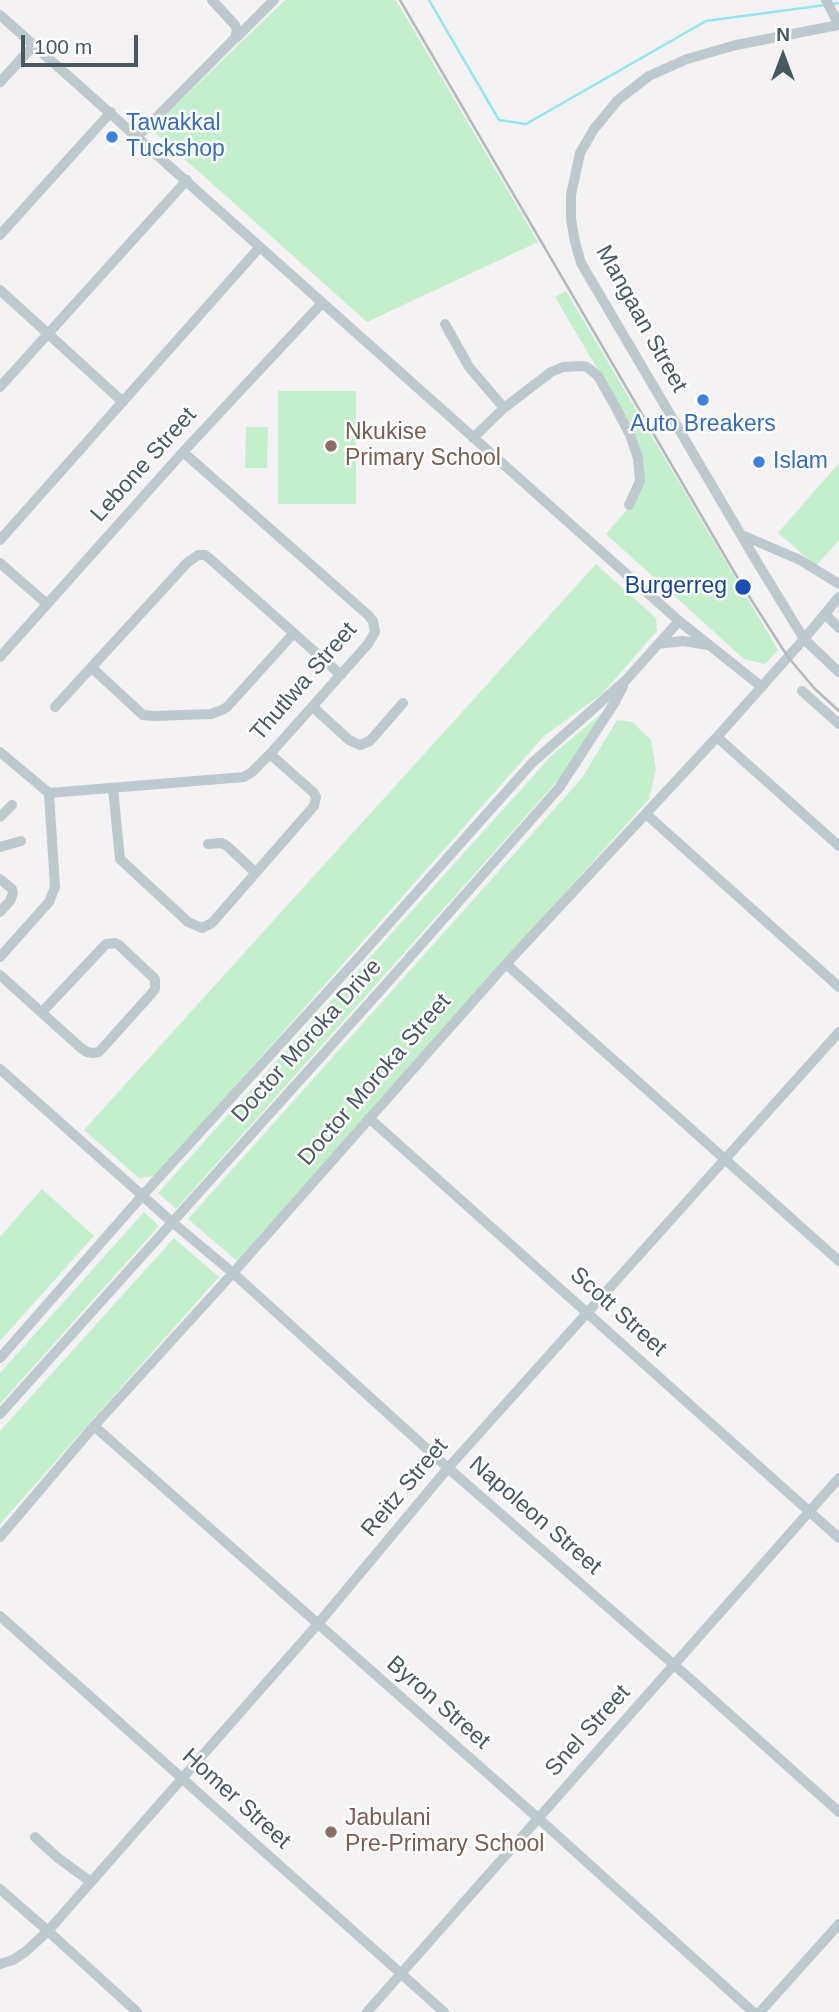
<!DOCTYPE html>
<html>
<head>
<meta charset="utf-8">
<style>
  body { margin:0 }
  #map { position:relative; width:839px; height:2012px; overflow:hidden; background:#f4f2f3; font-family:Helvetica,sans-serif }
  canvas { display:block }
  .north { position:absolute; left:748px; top:21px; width:70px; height:70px; -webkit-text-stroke:5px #fff; paint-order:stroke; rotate:0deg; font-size:19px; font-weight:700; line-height:28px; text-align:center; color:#4a595f }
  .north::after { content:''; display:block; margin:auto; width:24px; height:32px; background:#4a595f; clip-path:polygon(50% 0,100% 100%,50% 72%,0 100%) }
  .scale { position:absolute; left:21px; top:35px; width:117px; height:32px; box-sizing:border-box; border:4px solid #4a595f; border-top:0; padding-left:9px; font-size:21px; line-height:24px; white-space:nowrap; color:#4a595f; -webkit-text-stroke:5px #fff; paint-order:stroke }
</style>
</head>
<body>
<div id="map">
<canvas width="839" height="2012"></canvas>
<div class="north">N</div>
<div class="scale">100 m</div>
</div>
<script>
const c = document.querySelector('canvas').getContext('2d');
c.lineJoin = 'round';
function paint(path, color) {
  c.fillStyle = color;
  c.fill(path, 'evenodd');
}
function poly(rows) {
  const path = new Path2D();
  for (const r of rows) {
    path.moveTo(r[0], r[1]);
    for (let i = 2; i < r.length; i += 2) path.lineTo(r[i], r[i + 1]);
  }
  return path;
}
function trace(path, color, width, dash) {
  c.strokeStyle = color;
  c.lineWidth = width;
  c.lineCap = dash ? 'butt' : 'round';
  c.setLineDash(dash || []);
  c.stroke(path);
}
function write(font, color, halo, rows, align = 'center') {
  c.font = font + ' Helvetica,sans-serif';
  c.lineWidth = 5;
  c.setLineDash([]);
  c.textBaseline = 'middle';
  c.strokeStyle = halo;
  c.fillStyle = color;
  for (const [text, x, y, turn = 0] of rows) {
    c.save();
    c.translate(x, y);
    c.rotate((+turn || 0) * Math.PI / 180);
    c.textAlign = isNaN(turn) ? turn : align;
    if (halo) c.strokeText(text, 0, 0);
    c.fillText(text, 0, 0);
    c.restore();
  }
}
paint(poly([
  [285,0,396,0,538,242,367,322,151,129],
  [566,291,778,650,765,664,744,659,606,534,634,502,642,486,644,468,633,429,555,297],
  [278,391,356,391,356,504,278,504],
  [246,427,268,427,267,468,245,468],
  [839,463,839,540,816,566,778,533],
  [596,564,656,618,657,631,602,694,544,736,156,1176,139,1178,84,1130],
  [602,713,568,769,176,1209,158,1193,552,755],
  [617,720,632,722,651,740,656,770,649,799,237,1261,188,1219,582,778],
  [42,1189,94,1236,0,1341,0,1237],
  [144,1212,159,1226,0,1404,0,1373],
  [174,1238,219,1277,0,1524,0,1431]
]), '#c4efcd');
trace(poly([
  [429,0,499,120,526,124,706,21,825,5],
  [832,4,839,3]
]), '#92e7ea', 2.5);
trace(poly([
  [826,0,839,25],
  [0,15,679,621,762,687],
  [839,25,736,45,687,59,649,76,618,100,594,129,580,153,571,195,571,219,575,242,581,263,757,562,804,639,839,672],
  [236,38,274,0],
  [0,82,34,45],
  [137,137,235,38,237,30,235,25,212,0],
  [0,235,111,112],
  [0,290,123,402],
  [445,324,469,367,504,408],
  [0,387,187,180],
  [473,438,504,408,551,372,563,367,581,366,587,367,598,376,615,406,630,435,638,458,640,481,629,505],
  [742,535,800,560,839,584],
  [0,540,259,248],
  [0,563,47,604],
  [825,614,839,628],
  [658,644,683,641,708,645],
  [0,657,183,452,322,303],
  [92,668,143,715,153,716,211,714,222,710,227,707,293,634],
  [802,691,839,724],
  [55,707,187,563,198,555,205,555,209,558,341,675],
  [313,707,349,740,360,745,370,741,403,703],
  [717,737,839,846],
  [0,752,49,793,55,887,49,902,0,957],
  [113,788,120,859,188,922,202,928,212,923,314,806,316,797,314,793,270,754],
  [49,793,244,777,252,772,270,754,368,644,375,632,373,621,368,615,183,452],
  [646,814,839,987],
  [0,817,12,805],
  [208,844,222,843,227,846,255,872],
  [0,847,21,841],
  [0,879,12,889,13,893,10,901,0,912],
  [506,964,839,1261],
  [0,975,81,1048,87,1052,93,1053,99,1052,151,994,155,989,155,979,119,945,115,943,106,944,42,1012],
  [0,1069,172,1222,233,1273,448,1468,688,1677,839,1812],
  [369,1118,839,1538],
  [0,1358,142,1196,361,955,532,763,626,680,679,621],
  [0,1414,380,991,559,788,615,702,623,686],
  [94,1426,538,1818,753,2012],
  [0,1537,94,1426,233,1273,506,964,717,737,804,639,839,597],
  [0,1616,444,2012],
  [35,1837,58,1858,91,1882],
  [0,1889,48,1931,137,2012],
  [0,1964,13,1960,25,1952,48,1931,317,1625,448,1468,839,1032],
  [367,2012,839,1478],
  [760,2012,839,1924]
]), '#bec9ce', 10);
trace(poly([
  [400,0,743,587,788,657,814,688,839,711]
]), '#b5b9bc', 2.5);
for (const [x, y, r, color] of [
  [112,137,7,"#3f7fe0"],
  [703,400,7,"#3f7fe0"],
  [331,446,7,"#8d6e63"],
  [759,462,7,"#3f7fe0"],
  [743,587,9,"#1a4fb4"],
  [331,1832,7,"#8d6e63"]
]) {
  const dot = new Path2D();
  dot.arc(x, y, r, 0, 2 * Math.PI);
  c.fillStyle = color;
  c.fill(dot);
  trace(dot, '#fff', 2.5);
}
write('23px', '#366cbe', '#fff', [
  ["Tawakkal",126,124],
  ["Tuckshop",126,150],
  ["Auto Breakers",703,425,"center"],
  ["Islam",773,462]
], 'left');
write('23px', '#4a595f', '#fff', [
  ["Mangaan Street",641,319,61],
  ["Lebone Street",144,465,-48],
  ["Thutlwa Street",304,682,-49],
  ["Doctor Moroka Drive",307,1041,-48],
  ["Doctor Moroka Street",375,1080,-49],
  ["Scott Street",618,1312,42],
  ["Reitz Street",405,1488,-50],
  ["Napoleon Street",535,1516,41],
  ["Byron Street",438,1703,41],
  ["Snel Street",588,1731,-48],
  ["Homer Street",236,1799,42]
]);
write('23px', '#785e54', '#fff', [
  ["Nkukise",345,433],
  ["Primary School",345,459],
  ["Jabulani",345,1819],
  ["Pre-Primary School",345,1845]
], 'left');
write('23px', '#164399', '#fff', [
  ["Burgerreg",727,587]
], 'right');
</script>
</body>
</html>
